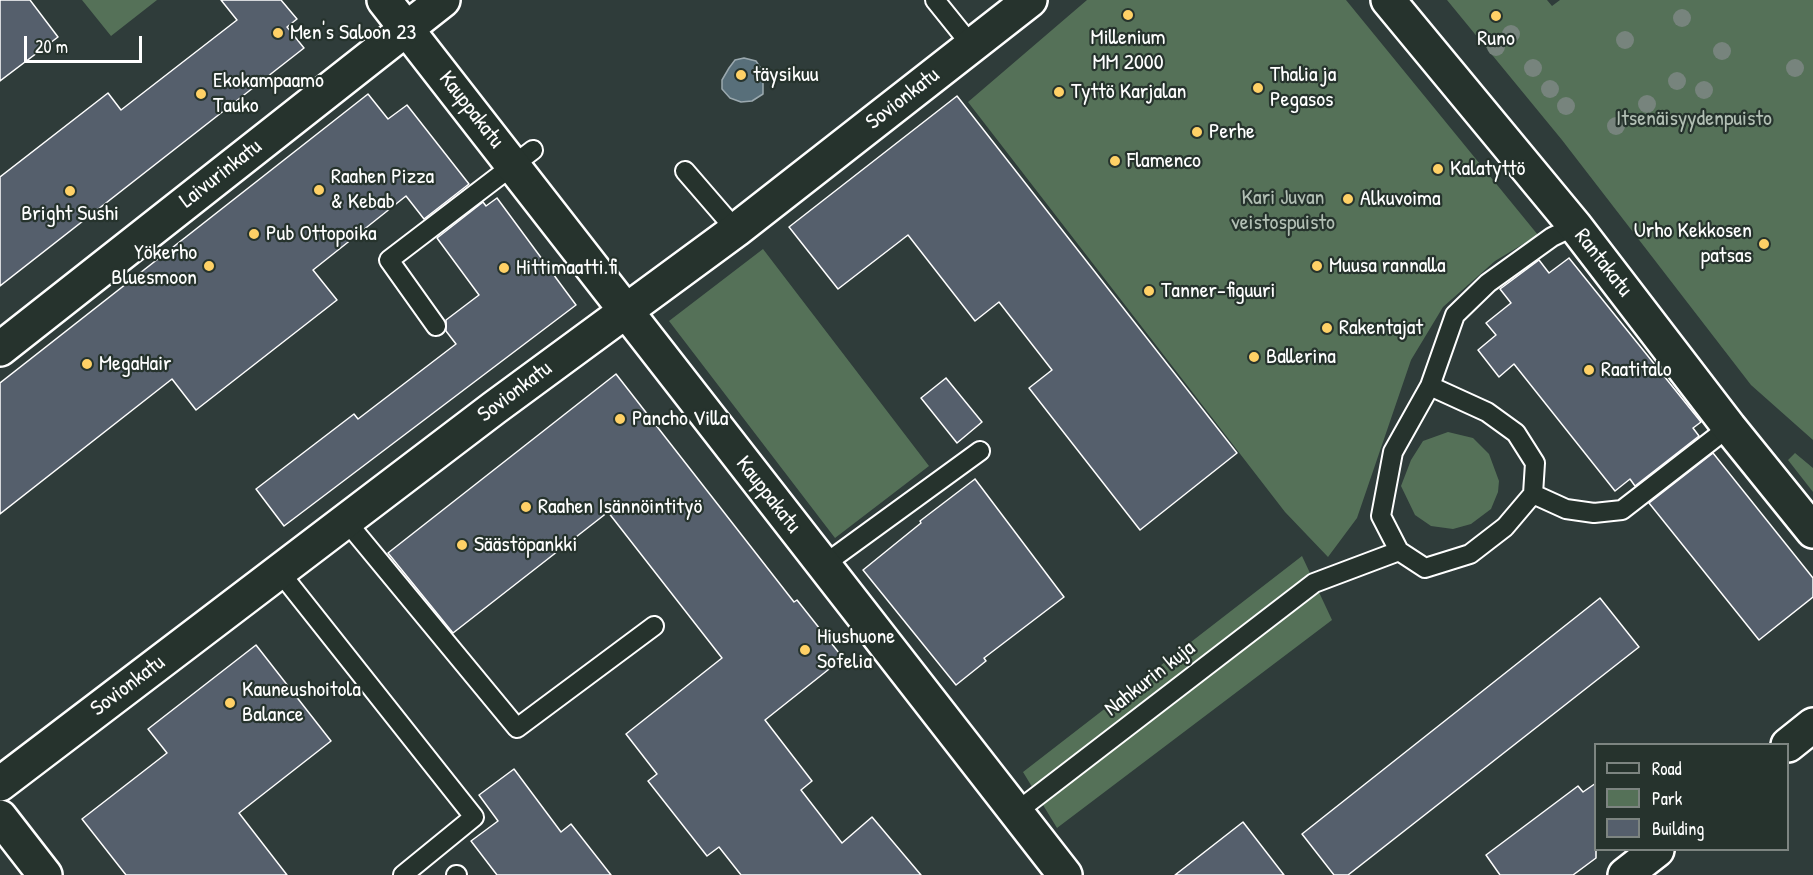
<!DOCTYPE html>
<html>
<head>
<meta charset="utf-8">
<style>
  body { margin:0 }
  #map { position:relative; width:1813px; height:875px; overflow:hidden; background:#2f3c3a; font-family:"Patrick Hand",sans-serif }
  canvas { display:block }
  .legend { position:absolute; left:1594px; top:743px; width:195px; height:108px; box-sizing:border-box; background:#26332d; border:2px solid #7d8581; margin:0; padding:8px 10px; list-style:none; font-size:18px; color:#fff }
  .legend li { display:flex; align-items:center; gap:12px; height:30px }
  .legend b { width:30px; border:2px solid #7d8581 }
  .scale { position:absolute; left:24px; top:36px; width:118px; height:27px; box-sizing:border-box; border:3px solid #fff; border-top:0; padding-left:8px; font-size:18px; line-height:21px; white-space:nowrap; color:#fff; -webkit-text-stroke:4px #26332d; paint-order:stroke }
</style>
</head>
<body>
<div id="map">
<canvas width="1813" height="875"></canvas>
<ul class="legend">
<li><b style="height:8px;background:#26332d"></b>Road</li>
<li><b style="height:16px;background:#557158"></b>Park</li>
<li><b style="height:16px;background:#555f6c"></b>Building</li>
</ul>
<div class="scale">20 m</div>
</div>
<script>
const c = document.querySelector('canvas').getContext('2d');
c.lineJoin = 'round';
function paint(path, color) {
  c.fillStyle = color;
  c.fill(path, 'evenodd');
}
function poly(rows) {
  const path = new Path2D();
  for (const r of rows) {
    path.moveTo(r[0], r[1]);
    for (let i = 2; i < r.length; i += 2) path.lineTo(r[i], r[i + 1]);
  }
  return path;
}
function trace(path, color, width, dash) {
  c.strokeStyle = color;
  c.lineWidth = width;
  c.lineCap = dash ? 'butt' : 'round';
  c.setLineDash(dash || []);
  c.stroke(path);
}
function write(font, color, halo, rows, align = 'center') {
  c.font = font + ' "Patrick Hand",sans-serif';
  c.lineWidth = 4.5;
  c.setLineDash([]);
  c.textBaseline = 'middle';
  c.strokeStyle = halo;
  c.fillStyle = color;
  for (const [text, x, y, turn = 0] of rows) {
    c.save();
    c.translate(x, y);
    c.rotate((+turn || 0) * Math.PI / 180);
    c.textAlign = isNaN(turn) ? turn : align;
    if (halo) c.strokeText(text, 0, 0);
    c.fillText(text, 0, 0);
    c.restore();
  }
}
paint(poly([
  [82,0,157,0,111,36],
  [1087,0,1346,0,1538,235,1495,261,1443,307,1411,360,1357,518,1328,557,1285,512,968,102],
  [1447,0,1547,0,1552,6,1560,0,1813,0,1813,440,1751,385,1562,140],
  [763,249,929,466,835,538,669,321],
  [1448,432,1473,438,1489,454,1499,481,1498,492,1491,509,1471,524,1453,529,1431,526,1415,515,1401,486,1411,460,1423,441],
  [1795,453,1813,468,1813,492,1788,460],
  [1302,556,1332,620,1057,828,1023,772]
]), '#557158');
const water = poly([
  [744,58,756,61,763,72,763,94,752,101,741,102,730,98,722,89,722,80,729,68,735,60,744,58]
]);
paint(water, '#586f7a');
trace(water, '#9ba9af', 1.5);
const building = poly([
  [0,0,30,0,58,37,0,81,0,0],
  [221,0,281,0,297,19,287,27,304,48,0,286,0,177,108,93,121,110,237,20,221,0],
  [368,94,388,119,407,105,469,184,424,219,406,196,313,270,337,300,196,410,172,379,0,514,0,383,368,94],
  [957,96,1237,453,1140,530,1029,388,1052,370,999,302,975,321,908,235,838,289,789,227,957,96],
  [497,198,576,305,284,526,256,489,354,414,358,419,456,344,446,331,446,320,479,295,437,238,483,202,486,206,497,198],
  [1569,258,1701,422,1693,428,1699,436,1635,486,1630,479,1615,491,1514,364,1499,377,1478,350,1496,335,1486,323,1511,303,1500,289,1539,260,1549,273,1569,258],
  [616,374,794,602,797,600,843,658,765,720,812,781,801,790,842,843,872,817,921,875,741,875,719,847,707,856,648,781,657,774,626,734,722,658,608,512,453,633,388,553,616,374],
  [946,378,982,422,957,443,921,398,946,378],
  [1713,453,1813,578,1813,597,1759,640,1649,503,1713,453],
  [975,479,1064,597,984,658,986,661,956,685,863,570,921,523,920,521,975,479],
  [1600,598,1639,647,1348,875,1334,875,1302,834,1600,598],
  [256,645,331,741,239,813,287,875,126,875,82,819,167,753,148,729,256,645],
  [514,769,561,832,571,824,611,875,497,875,471,841,498,821,479,795,514,769],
  [1596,783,1596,858,1573,875,1500,875,1486,855,1578,786,1583,792,1596,783],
  [1243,822,1284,875,1175,875,1243,822]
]);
paint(building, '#555f6c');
trace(building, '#fff', 1.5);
const lane = poly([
  [935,0,972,46],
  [685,171,736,230],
  [436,326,389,260,533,150],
  [1430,386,1487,412,1516,433,1535,463,1533,494,1505,527,1470,554,1425,568,1399,551,1381,516,1393,452,1430,386,1455,315,1488,283,1552,237,1575,226],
  [1533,494,1566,509,1594,513,1622,510,1729,427],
  [346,521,517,728,654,626],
  [822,566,980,451],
  [279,571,474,817,403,875],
  [1015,813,1314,583,1399,551],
  [456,875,457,875]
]);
const street = poly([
  [384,0,1065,875],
  [1388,0,1575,226,1729,427,1813,531],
  [0,349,443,0],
  [1788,745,1813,725],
  [0,784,494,408,736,230,1030,0],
  [1625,875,1657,850]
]);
const secondary = poly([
  [0,817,45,875]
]);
trace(lane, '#fff', 22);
trace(street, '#fff', 38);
trace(secondary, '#fff', 38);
trace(lane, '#26332d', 18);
trace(street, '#26332d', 33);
trace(secondary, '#26332d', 33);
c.fillStyle = '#77847d';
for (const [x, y] of [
  [1682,18],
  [1511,34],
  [1625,40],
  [1496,47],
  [1722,51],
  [1533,68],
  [1795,68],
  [1677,81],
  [1550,89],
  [1704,90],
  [1647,104],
  [1566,106],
  [1616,126]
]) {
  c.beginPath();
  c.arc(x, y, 9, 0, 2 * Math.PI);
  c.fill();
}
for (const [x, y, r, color] of [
  [1128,15,6,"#ffd166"],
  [1496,16,6,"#ffd166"],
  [278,33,6,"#ffd166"],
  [741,75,6,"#ffd166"],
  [1258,88,6,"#ffd166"],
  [1059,92,6,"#ffd166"],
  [201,94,6,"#ffd166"],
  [1197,132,6,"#ffd166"],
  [1115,161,6,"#ffd166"],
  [1438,169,6,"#ffd166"],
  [319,190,6,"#ffd166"],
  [70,191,6,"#ffd166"],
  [1348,199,6,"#ffd166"],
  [254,234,6,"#ffd166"],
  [1764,244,6,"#ffd166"],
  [209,266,6,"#ffd166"],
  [1317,266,6,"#ffd166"],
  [504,268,6,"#ffd166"],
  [1149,291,6,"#ffd166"],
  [1327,328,6,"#ffd166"],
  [1254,357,6,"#ffd166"],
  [87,364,6,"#ffd166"],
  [1589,370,6,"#ffd166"],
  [620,419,6,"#ffd166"],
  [526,507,6,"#ffd166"],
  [462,545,6,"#ffd166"],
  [805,650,6,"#ffd166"],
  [230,703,6,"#ffd166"]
]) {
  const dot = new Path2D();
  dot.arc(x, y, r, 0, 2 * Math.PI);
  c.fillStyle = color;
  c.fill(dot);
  trace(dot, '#26332d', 2);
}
write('22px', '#fff', '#26332d', [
  ["Men's Saloon 23",290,33],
  ["Millenium",1128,38,"center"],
  ["MM 2000",1128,63,"center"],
  ["Runo",1496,39,"center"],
  ["täysikuu",753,75],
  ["Thalia ja",1270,75],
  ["Pegasos",1270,100],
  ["Ekokampaamo",213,81],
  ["Tauko",213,106],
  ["Tyttö Karjalan",1071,92],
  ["Perhe",1209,132],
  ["Flamenco",1127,161],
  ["Kalatyttö",1450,169],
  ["Raahen Pizza",331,177],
  ["& Kebab",331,202],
  ["Alkuvoima",1360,199],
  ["Bright Sushi",70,214,"center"],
  ["Urho Kekkosen",1752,231,"right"],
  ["patsas",1752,256,"right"],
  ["Pub Ottopoika",266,234],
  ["Yökerho",197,253,"right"],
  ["Bluesmoon",197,278,"right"],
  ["Muusa rannalla",1329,266],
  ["Hittimaatti.fi",516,268],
  ["Tanner-figuuri",1161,291],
  ["Rakentajat",1339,328],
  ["Ballerina",1266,357],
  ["MegaHair",99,364],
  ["Raatitalo",1601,370],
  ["Pancho Villa",632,419],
  ["Raahen Isännöintityö",538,507],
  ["Säästöpankki",474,545],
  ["Hiushuone",817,637],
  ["Sofelia",817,662],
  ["Kauneushoitola",242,690],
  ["Balance",242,715]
], 'left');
write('22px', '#fff', '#26332d', [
  ["Sovionkatu",903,99,-38],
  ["Kauppakatu",471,110,52],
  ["Laivurinkatu",221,174,-38],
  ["Rantakatu",1603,263,52],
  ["Sovionkatu",515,392,-37],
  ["Kauppakatu",768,495,52],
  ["Nahkurin kuja",1150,679,-38],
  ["Sovionkatu",128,686,-37]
]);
write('22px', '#b2bfb4', '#26332d', [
  ["Itsenäisyydenpuisto",1694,119],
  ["Kari Juvan",1283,198],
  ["veistospuisto",1283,223]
]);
</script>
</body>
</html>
